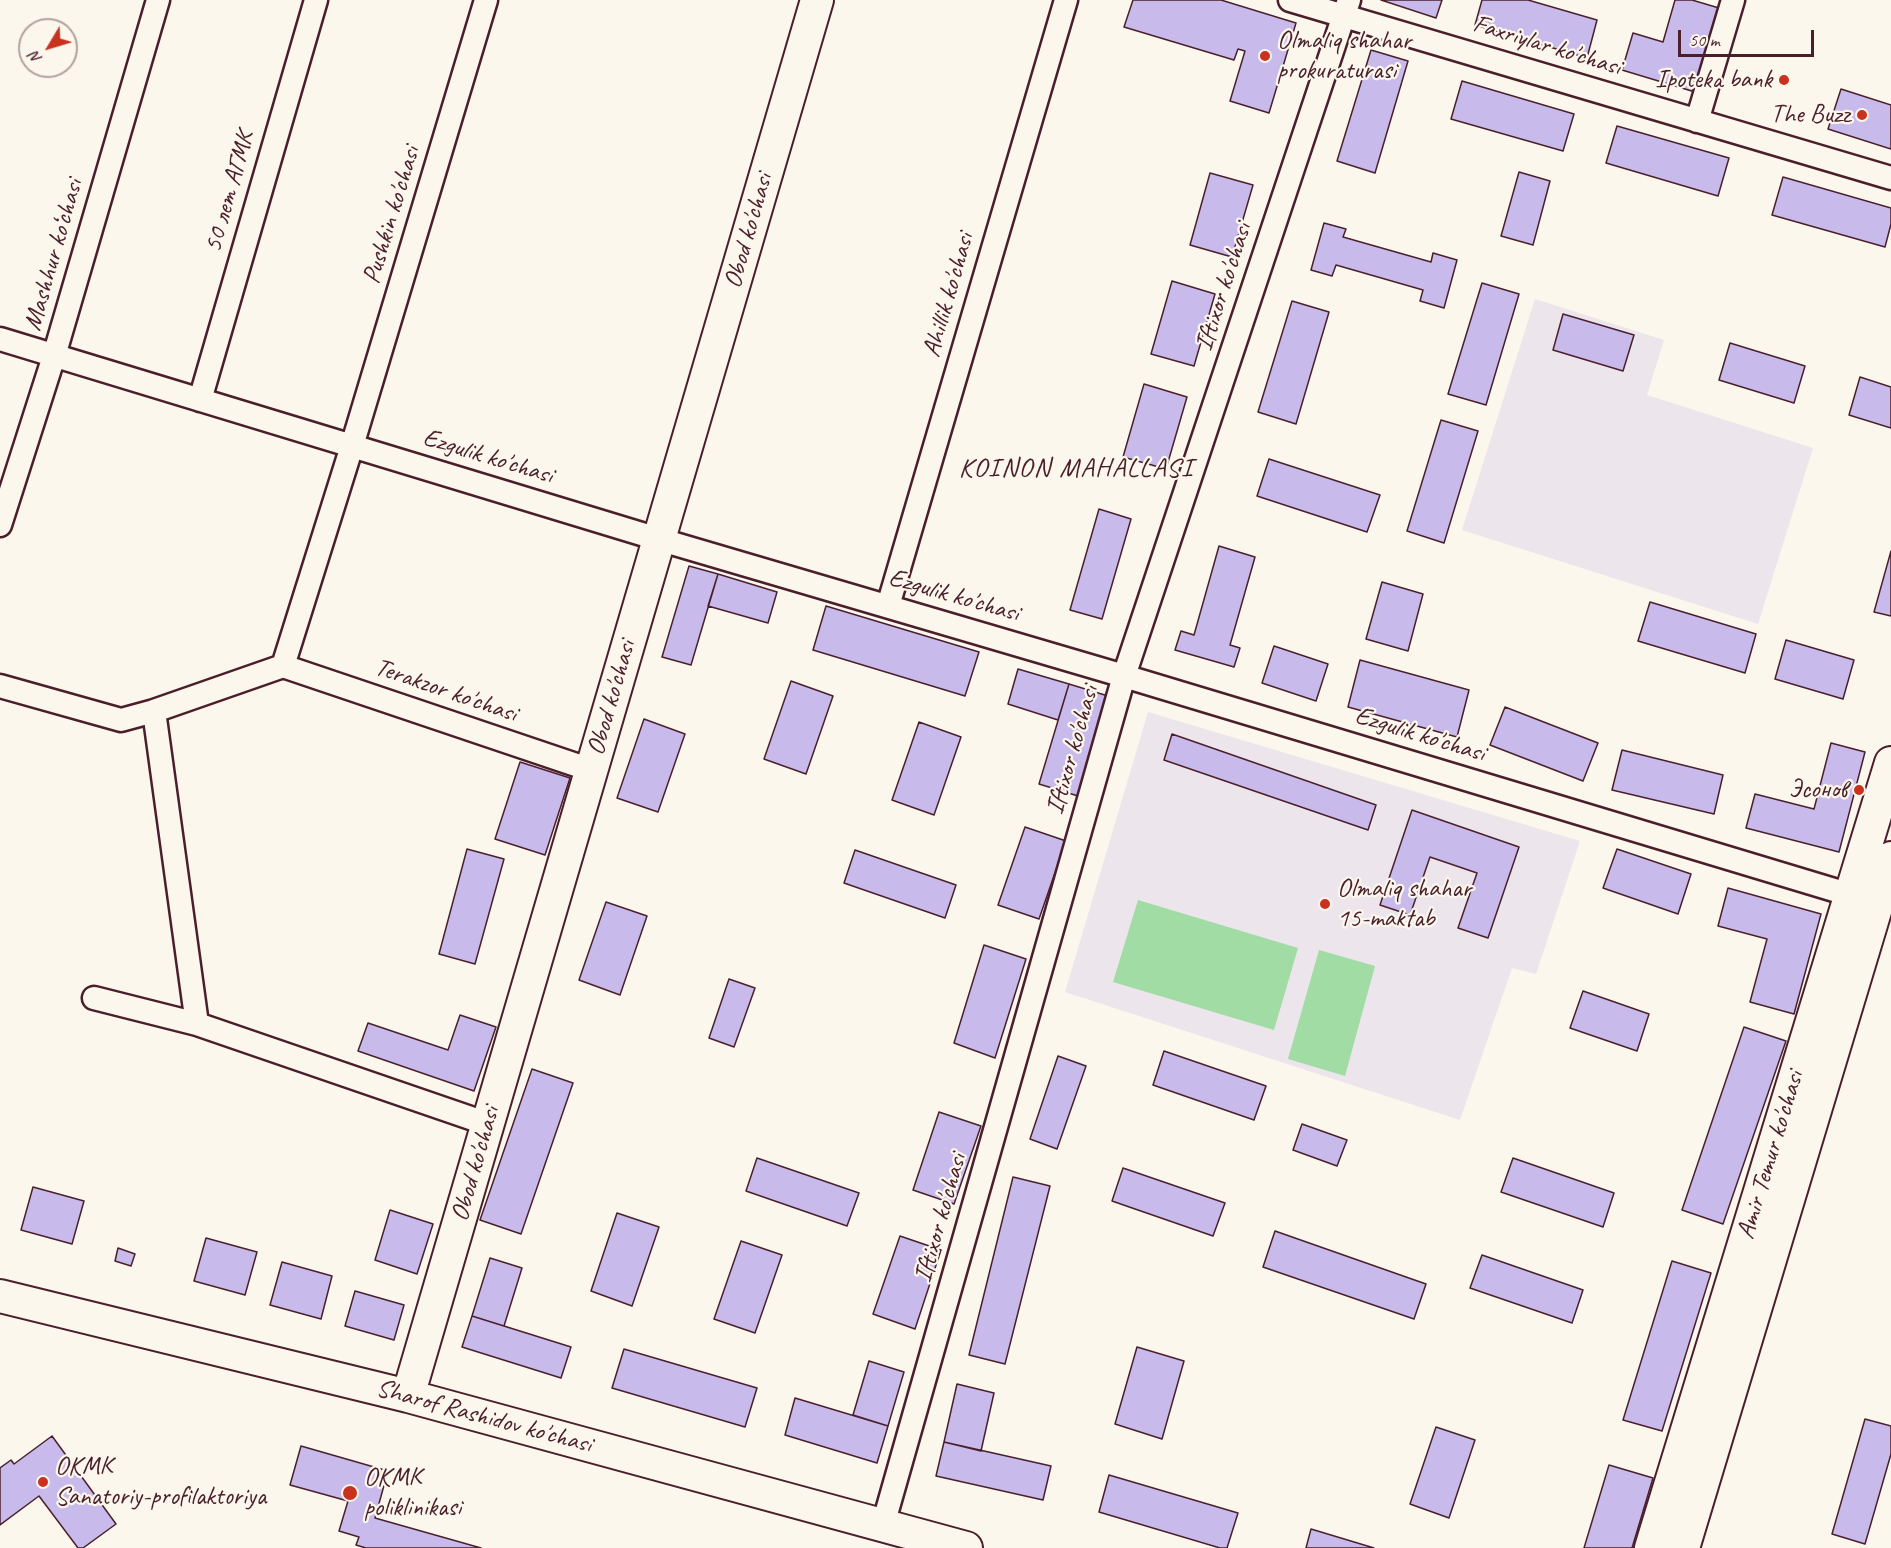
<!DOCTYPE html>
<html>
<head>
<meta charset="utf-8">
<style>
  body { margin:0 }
  #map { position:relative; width:1891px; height:1548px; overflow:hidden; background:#fbf7ec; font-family:Caveat,sans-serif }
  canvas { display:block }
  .north { position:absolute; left:18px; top:18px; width:60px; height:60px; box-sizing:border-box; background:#fbf7ec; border:2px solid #b4a19f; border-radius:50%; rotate:232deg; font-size:16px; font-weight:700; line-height:24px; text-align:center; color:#4a1f2b }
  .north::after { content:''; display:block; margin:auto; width:21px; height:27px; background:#c8321e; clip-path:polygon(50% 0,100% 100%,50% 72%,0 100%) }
  .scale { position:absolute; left:1678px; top:30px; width:136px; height:27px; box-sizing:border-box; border:3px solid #4a1f2b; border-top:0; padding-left:8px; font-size:18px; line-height:21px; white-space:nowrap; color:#4a1f2b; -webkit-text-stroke:4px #fbf7ec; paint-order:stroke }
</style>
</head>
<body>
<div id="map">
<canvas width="1891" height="1548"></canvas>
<div class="north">N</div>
<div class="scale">50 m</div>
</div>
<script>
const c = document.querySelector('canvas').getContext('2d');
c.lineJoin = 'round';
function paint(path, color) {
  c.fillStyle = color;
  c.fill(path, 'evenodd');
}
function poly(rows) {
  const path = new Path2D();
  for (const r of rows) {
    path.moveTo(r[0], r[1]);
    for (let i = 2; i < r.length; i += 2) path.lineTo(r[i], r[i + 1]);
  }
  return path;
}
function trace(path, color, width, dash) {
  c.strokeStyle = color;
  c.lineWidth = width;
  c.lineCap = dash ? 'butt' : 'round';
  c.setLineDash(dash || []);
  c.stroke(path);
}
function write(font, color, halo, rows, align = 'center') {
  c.font = font + ' Caveat,sans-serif';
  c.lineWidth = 4.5;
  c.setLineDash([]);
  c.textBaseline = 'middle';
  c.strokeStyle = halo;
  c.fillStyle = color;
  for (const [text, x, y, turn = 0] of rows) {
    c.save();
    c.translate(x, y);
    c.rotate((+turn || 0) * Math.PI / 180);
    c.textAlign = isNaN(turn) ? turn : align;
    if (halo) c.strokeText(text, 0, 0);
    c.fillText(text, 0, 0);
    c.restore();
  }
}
paint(poly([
  [1535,299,1664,340,1647,395,1813,448,1758,624,1462,530],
  [1148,712,1580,841,1536,974,1512,968,1460,1120,1065,992]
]), '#ece5ec');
paint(poly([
  [1138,900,1298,948,1274,1030,1113,982],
  [1319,950,1375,966,1345,1076,1288,1059]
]), '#a0dca3');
const building = poly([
  [1133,0,1221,0,1296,23,1269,113,1230,101,1245,51,1238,49,1234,60,1124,27,1133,0],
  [1381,0,1442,0,1436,18,1381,0],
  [1482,0,1528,0,1597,20,1587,58,1475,25,1482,0],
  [1675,0,1692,0,1719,8,1695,92,1622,70,1633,33,1663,42,1675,0],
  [1371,50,1408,61,1375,173,1337,161,1371,50],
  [1462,81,1574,114,1563,151,1451,119,1462,81],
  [1841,89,1891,105,1891,149,1828,129,1841,89],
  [1617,126,1729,158,1718,196,1606,163,1617,126],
  [1519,172,1550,181,1533,245,1501,236,1519,172],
  [1210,173,1253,185,1232,257,1190,245,1210,173],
  [1783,177,1891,208,1891,224,1885,247,1772,215,1783,177],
  [1324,223,1346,229,1343,237,1431,262,1433,253,1457,260,1444,308,1420,301,1423,290,1336,265,1332,276,1311,270,1324,223],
  [1172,281,1215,294,1194,366,1151,354,1172,281],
  [1482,283,1519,294,1486,405,1448,394,1482,283],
  [1292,301,1329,312,1296,424,1258,412,1292,301],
  [1563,314,1634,335,1623,371,1553,350,1563,314],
  [1730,343,1805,366,1794,403,1719,380,1730,343],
  [1860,377,1891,387,1891,428,1849,415,1860,377],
  [1144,384,1187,397,1166,469,1123,457,1144,384],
  [1441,420,1478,431,1444,543,1407,531,1441,420],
  [1269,459,1380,495,1367,532,1257,496,1269,459],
  [1099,509,1131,519,1102,619,1070,610,1099,509],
  [1219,546,1255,557,1230,645,1240,648,1234,667,1175,650,1181,631,1194,635,1219,546],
  [1891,551,1891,616,1874,612,1891,551],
  [689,566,718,574,691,665,662,657,689,566],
  [718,574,777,592,768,623,708,606,718,574],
  [1382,582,1423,594,1408,651,1366,639,1382,582],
  [1650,602,1756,634,1745,673,1638,641,1650,602],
  [826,606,979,652,965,696,813,650,826,606],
  [1786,640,1854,660,1843,699,1775,679,1786,640],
  [1274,646,1328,664,1316,701,1262,683,1274,646],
  [1360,660,1469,690,1457,737,1348,707,1360,660],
  [1018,669,1069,684,1058,720,1008,704,1018,669],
  [791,681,833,696,806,774,764,759,791,681],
  [1069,684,1108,696,1078,796,1039,784,1069,684],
  [1505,707,1598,743,1583,781,1490,745,1505,707],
  [644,719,685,734,658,812,617,798,644,719],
  [919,722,961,737,934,815,892,800,919,722],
  [1172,734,1376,805,1368,830,1164,760,1172,734],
  [1831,743,1865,752,1839,852,1746,828,1755,794,1814,809,1831,743],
  [1622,750,1723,775,1714,814,1612,790,1622,750],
  [520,762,570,778,545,855,495,839,520,762],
  [1412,810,1519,847,1488,938,1458,928,1477,873,1430,857,1410,915,1380,905,1412,810],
  [1025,827,1066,841,1039,919,998,905,1025,827],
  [467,849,504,859,475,964,439,954,467,849],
  [1617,849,1691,874,1678,914,1603,888,1617,849],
  [855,850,956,885,945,918,844,883,855,850],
  [1728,888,1821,914,1794,1014,1750,1002,1767,939,1718,926,1728,888],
  [606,902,647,916,620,995,579,980,606,902],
  [984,945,1026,959,995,1058,954,1043,984,945],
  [729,979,755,988,734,1047,709,1038,729,979],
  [1583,991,1649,1014,1637,1051,1570,1028,1583,991],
  [460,1015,496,1027,474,1091,358,1051,368,1023,448,1050,460,1015],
  [1744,1027,1786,1041,1723,1224,1682,1210,1744,1027],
  [1164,1051,1266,1086,1254,1120,1153,1085,1164,1051],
  [1058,1056,1086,1066,1057,1149,1030,1139,1058,1056],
  [532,1069,573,1083,521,1234,480,1220,532,1069],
  [939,1112,981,1126,954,1204,913,1190,939,1112],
  [1302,1124,1347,1140,1337,1166,1293,1150,1302,1124],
  [757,1158,859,1193,847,1226,746,1191,757,1158],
  [1513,1158,1614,1193,1603,1227,1501,1192,1513,1158],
  [1123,1168,1225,1203,1213,1236,1112,1201,1123,1168],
  [1013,1177,1050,1186,1005,1364,969,1355,1013,1177],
  [33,1187,84,1201,72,1244,21,1230,33,1187],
  [390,1210,433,1224,417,1274,375,1260,390,1210],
  [617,1213,659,1227,632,1306,591,1291,617,1213],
  [1275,1231,1426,1284,1414,1319,1263,1267,1275,1231],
  [900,1236,941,1250,915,1329,873,1314,900,1236],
  [206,1238,257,1252,245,1295,194,1281,206,1238],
  [741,1241,782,1255,755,1333,714,1319,741,1241],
  [118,1248,135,1254,131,1266,115,1261,118,1248],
  [1482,1255,1583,1290,1572,1323,1470,1288,1482,1255],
  [490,1258,522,1268,504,1326,472,1316,490,1258],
  [1672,1261,1711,1273,1662,1431,1623,1420,1672,1261],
  [282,1262,332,1276,321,1319,270,1305,282,1262],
  [355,1291,404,1305,394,1340,345,1326,355,1291],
  [472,1316,571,1347,561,1378,462,1347,472,1316],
  [1137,1347,1184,1361,1162,1439,1115,1424,1137,1347],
  [624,1349,757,1388,745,1427,612,1388,624,1349],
  [869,1361,904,1372,888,1426,853,1415,869,1361],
  [957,1384,994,1393,981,1451,944,1442,957,1384],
  [795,1398,888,1426,877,1463,785,1435,795,1398],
  [1865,1419,1891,1426,1891,1454,1865,1544,1832,1534,1865,1419],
  [1436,1427,1475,1440,1449,1518,1410,1504,1436,1427],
  [52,1436,116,1524,83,1548,78,1548,39,1496,0,1525,0,1468,11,1460,14,1464,52,1436],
  [944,1442,1051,1466,1043,1500,936,1476,944,1442],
  [301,1446,388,1471,375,1518,481,1548,366,1548,356,1545,359,1537,339,1531,348,1501,290,1485,301,1446],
  [1609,1465,1653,1478,1632,1548,1584,1548,1609,1465],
  [1109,1475,1238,1513,1227,1548,1220,1548,1099,1512,1109,1475],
  [1311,1529,1374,1548,1306,1548,1311,1529]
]);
paint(building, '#c8bbec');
trace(building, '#4a1f2b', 1.5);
const street = poly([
  [1290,0,1891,178],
  [1697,121,1733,0],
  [0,339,658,539,1124,676,1864,899],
  [200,400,316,0],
  [0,525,54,356,158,0],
  [888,606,1066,0],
  [283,666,591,770],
  [0,686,121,720,154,711,283,666,352,446,486,0],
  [154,711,197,1024],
  [94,998,197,1024,488,1124],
  [883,1525,1124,676,1349,0]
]);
const secondary = poly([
  [0,1296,408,1396,966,1548],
  [408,1396,817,0],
  [1651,1548,1891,763],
  [1683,1548,1891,858]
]);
trace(street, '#4a1f2b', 27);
trace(secondary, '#4a1f2b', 36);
trace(street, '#fbf7ec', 22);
trace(secondary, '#fbf7ec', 32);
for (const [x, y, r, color] of [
  [1265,56,6,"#c8321e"],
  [1784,80,6,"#c8321e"],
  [1862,115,6,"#c8321e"],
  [1859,790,6,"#c8321e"],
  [1325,904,6,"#c8321e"],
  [43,1482,6,"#c8321e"],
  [350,1493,8,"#c8321e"]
]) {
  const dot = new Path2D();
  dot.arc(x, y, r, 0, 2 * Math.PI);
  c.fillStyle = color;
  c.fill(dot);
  trace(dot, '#fbf7ec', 2);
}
write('26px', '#4a1f2b', '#fbf7ec', [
  ["Olmaliq shahar",1277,41],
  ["prokuraturasi",1277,71],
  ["Ipoteka bank",1772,80,"right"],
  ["The Buzz",1850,115,"right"],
  ["Эсонов",1847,790,"right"],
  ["Olmaliq shahar",1337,889],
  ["15-maktab",1337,919],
  ["OKMK",55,1467],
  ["Sanatoriy-profilaktoriya",55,1497],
  ["OKMK",364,1478],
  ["poliklinikasi",364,1508]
], 'left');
write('26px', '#4a1f2b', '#fbf7ec', [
  ["Faxriylar ko'chasi",1547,46,17],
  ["50 лет АГМК",230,192,-74],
  ["Pushkin ko'chasi",392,215,-73],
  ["Obod ko'chasi",749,231,-74],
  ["Mashhur ko‘chasi",54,255,-74],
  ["Iftixor ko'chasi",1224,287,-72],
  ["Ahillik ko'chasi",949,295,-74],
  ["Ezgulik ko'chasi",488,457,17],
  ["Ezgulik ko'chasi",954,596,16],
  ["Terakzor ko'chasi",446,691,19],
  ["Obod ko'chasi",612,698,-74],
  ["Ezgulik ko'chasi",1420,735,17],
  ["Iftixor ko'chasi",1073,750,-74],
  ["Amir Temur ko'chasi",1771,1155,-73],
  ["Obod ko'chasi",476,1164,-74],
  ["Iftixor ko'chasi",941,1218,-74],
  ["Sharof Rashidov ko'chasi",484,1417,15]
]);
c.letterSpacing = '1.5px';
write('27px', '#4a1f2b', '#fbf7ec', [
  ["KOINON MAHALLASI",1076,469]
]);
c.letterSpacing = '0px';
</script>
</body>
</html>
